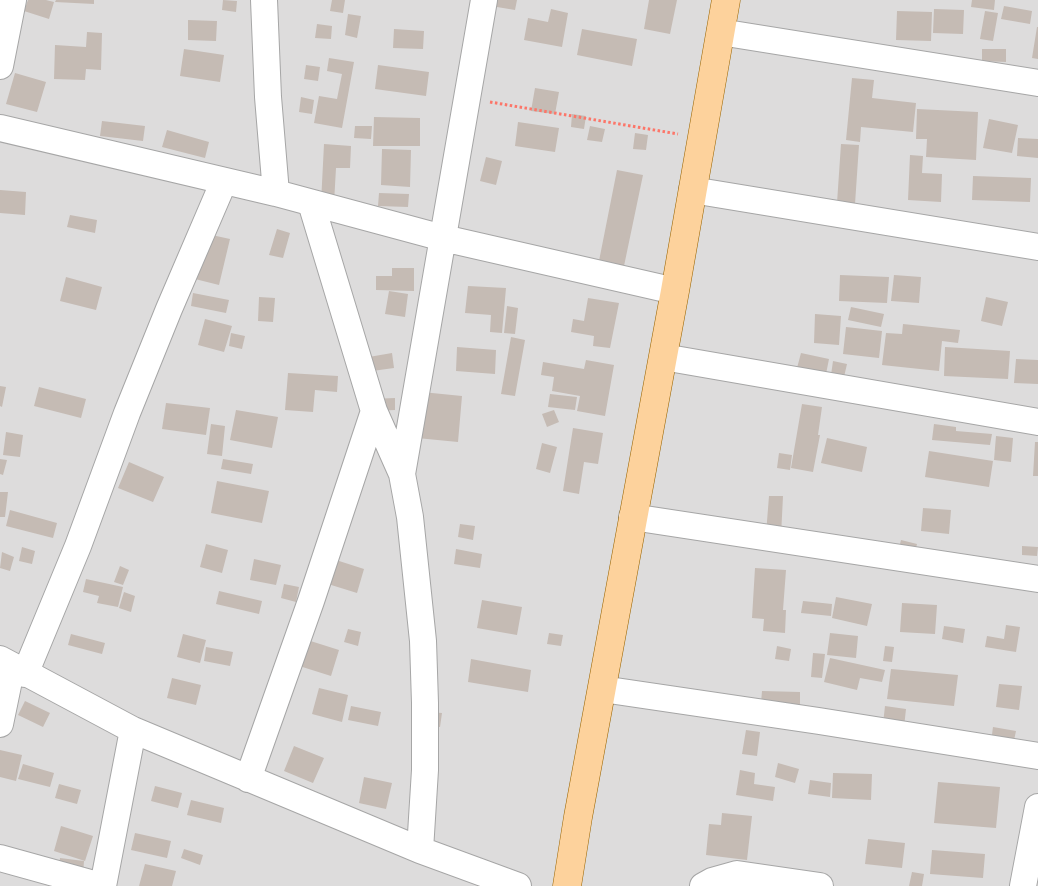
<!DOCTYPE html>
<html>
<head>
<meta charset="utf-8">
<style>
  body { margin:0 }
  canvas { display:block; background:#f0ece5 }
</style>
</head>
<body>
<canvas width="1038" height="886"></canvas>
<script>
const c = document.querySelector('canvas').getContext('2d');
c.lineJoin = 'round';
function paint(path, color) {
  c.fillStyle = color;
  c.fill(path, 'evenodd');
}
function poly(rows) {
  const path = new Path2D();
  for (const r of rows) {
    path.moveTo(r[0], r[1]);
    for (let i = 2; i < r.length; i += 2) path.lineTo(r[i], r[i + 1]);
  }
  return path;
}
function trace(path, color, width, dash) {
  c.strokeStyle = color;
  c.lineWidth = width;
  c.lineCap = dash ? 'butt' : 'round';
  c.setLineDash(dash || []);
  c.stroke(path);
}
paint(poly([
  [0,0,1038,0,1038,886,0,886]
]), '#dddcdc');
paint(poly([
  [28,0,46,0,54,2,49,19,24,11],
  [56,0,94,0,94,4,55,2],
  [223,0,237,1,236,12,222,10],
  [332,0,345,0,343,13,330,11],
  [492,0,517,0,515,10,491,6],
  [649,0,677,0,670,34,644,29],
  [972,0,995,0,994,10,971,7],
  [1004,6,1032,11,1030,24,1001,19],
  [551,9,568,13,562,47,524,40,528,18,548,22],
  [934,9,964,10,963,34,933,33],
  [897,11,932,12,931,41,896,40],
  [985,11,998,13,993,41,980,39],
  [348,14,361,16,357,38,345,35],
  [188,20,217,21,216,41,188,40],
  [317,24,332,26,331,39,315,38],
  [1037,27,1038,27,1038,59,1032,58],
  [394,29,424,31,423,49,393,48],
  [582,29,637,39,632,66,577,55],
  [87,32,102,33,101,70,86,69,85,80,54,79,55,45,86,47],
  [184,49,224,55,220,82,180,76],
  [982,49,1006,49,1006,62,982,61],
  [329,58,354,62,342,128,314,123,319,96,337,99,342,74,327,71],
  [306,65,320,67,318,81,304,79],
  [378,65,429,72,426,96,375,89],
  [15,73,46,82,37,112,6,104],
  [852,78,874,80,872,98,916,103,913,132,861,127,860,142,846,140],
  [535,88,559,92,555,114,531,111],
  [301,97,314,100,312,114,299,112],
  [917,109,978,112,976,160,926,157,927,139,916,139],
  [572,114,586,116,584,129,571,127],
  [374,117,420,118,420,146,373,146],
  [989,119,1018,125,1012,153,983,148],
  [102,121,145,126,143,141,100,136],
  [518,122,559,128,555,152,515,146],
  [355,126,372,126,371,139,354,138],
  [590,126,605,129,602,142,587,140],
  [167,130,209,142,205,158,162,147],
  [635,133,648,135,646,150,633,149],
  [1018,138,1038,139,1038,158,1017,156],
  [324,144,351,146,350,168,336,168,334,203,321,203],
  [841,144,859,145,855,204,837,203],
  [382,149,411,150,410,187,381,185],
  [910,155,923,156,922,173,942,174,941,202,908,200],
  [486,157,502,161,496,185,480,181],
  [617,170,643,175,624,266,599,261],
  [973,176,1031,178,1030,202,972,200],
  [0,190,26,192,25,215,0,213],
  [379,193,409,194,408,207,378,206],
  [70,215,97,220,95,233,67,227],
  [277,229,290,233,283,258,269,255],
  [198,232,230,239,219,285,187,277],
  [392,268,414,268,414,291,376,290,376,276,392,276],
  [840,275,889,277,887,303,839,301],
  [894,275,921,277,919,303,891,301],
  [66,277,102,287,96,310,60,301],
  [468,286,506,288,502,333,490,332,491,315,465,313],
  [389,291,408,294,405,317,385,314],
  [193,293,229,300,226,313,191,306],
  [259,297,275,298,273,322,258,321],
  [986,297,1008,302,1002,326,981,321],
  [588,298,619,303,610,348,593,346,594,336,571,332,573,319,584,321],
  [507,306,518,308,515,334,504,333],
  [851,307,884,314,881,327,848,320],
  [815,314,841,316,839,345,814,343],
  [205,319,232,326,224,352,198,345],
  [903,324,960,330,958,343,942,341,939,371,882,365,886,333,902,334],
  [846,327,882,331,879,358,843,354],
  [231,333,245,336,242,349,229,346],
  [511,337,525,340,515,396,501,394],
  [457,347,496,350,495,374,456,371],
  [945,347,1010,351,1008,379,944,376],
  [392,353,394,368,365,372,363,358],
  [801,353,829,359,826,374,797,368],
  [1016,359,1038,360,1038,384,1014,383],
  [586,360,614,365,605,416,577,411,580,396,552,391,554,377,541,375,543,362,584,369],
  [833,361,847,364,844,377,831,375],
  [288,373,338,376,337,392,315,390,313,412,285,410],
  [0,386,6,387,2,407,0,406],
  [39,387,86,399,81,418,34,406],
  [422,392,462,396,458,442,417,438],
  [550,394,577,397,575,410,548,407],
  [395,398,395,410,372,411,371,399],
  [166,403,210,408,206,435,162,429],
  [802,404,822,407,818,435,820,435,813,472,791,468],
  [236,410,278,417,272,448,230,440],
  [554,410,559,422,547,427,542,414],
  [211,424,225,426,222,456,207,454],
  [934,424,956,427,956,431,992,434,990,445,932,440],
  [573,428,603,433,598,464,584,462,579,494,563,491],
  [6,432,23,435,20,457,3,455],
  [996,436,1013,438,1011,462,994,460],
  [827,438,867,447,862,472,821,463],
  [1035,442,1038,442,1038,476,1033,476],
  [542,443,557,447,550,473,536,469],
  [929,451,993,461,989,487,925,477],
  [779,453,792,455,790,470,777,468],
  [0,459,7,460,3,475,0,474],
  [223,459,253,464,251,474,221,469],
  [129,462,164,477,153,502,118,488],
  [217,481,269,491,262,523,211,513],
  [0,492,8,492,5,517,0,517],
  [769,496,783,496,781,536,766,534],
  [923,508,951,510,949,534,921,531],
  [10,510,57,523,53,538,6,526],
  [460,524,475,526,473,540,458,537],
  [901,540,917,544,914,556,898,552],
  [206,544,228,550,222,573,200,567],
  [1022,546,1038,547,1037,556,1022,555],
  [22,547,35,551,32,564,19,561],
  [456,549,482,554,480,568,454,564],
  [2,552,14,557,10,571,0,568],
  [254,559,281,565,276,585,250,580],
  [336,560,364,569,357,593,328,584],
  [120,566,129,570,123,585,114,582],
  [755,568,786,570,783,610,786,610,785,633,763,631,764,619,752,618],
  [86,579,123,587,118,607,97,603,99,596,83,592],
  [284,584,299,587,296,602,281,598],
  [219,591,262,601,259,614,216,604],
  [124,592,135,596,131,612,119,608],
  [836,597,872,604,867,626,832,618],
  [482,600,522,607,517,635,477,628],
  [803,601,832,604,831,616,801,613],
  [902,603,937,605,935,634,900,632],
  [1006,625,1020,627,1016,652,985,647,987,636,1004,639],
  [944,626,965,629,963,643,942,639],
  [348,629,361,632,358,646,344,642],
  [549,633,563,635,561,646,547,644],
  [830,633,858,636,856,658,827,655],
  [71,634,105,643,102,654,68,645],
  [183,634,206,640,200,663,177,657],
  [301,638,339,650,331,676,293,664],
  [777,646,791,649,789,661,775,659],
  [885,646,894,647,892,662,883,661],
  [206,647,233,652,230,666,204,661],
  [813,653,825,654,822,678,811,677],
  [830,658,885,670,882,682,860,678,857,690,824,682],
  [471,659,531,670,528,692,468,682],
  [891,669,958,675,954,706,887,699],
  [172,678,201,685,196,705,167,698],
  [999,684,1022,686,1019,710,996,707],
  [319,688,348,695,342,722,312,714],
  [762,691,800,692,800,705,761,703],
  [25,701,50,713,43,727,18,715],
  [351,706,381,712,378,726,348,720],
  [885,706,906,709,904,727,883,724],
  [428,712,442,713,440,727,426,725],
  [993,727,1016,731,1013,745,991,742],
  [746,730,760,732,757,756,742,754],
  [294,746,324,758,313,783,284,771],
  [0,750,22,755,16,781,0,777],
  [778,763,799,769,795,783,775,777],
  [23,764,54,773,50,787,18,779],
  [740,770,755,773,754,784,775,787,773,801,736,795],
  [833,773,872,774,871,800,832,798],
  [364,777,392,783,386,809,359,803],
  [810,780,831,783,830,797,808,794],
  [938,782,1000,787,996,828,934,823],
  [59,784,81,790,77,804,55,798],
  [155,786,182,793,178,808,151,801],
  [191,800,224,808,221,823,187,815],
  [722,813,752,816,747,860,706,855,709,824,721,825],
  [61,826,93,836,85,861,54,851],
  [135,833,171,841,167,858,131,850],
  [868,839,905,843,902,868,865,864],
  [184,849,203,855,200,865,181,858],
  [932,850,985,854,983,878,930,874],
  [60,858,84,861,83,874,58,871],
  [145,864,176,871,172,886,139,886],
  [912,872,924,874,922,886,909,886]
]), '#c5bbb4');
const minor = poly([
  [264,0,268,97,276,193],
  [720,32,1038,83],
  [0,66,13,0],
  [0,128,276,193,443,238,675,291],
  [692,190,1038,247],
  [311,203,374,411,402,474,410,517,423,641,425,703,425,770,420,850],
  [663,357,1038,422],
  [402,474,484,0],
  [632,517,1038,579],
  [0,659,133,730,420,850,518,886],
  [25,674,78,546,127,413,169,309,224,181],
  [602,689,819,721,1038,756],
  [0,724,12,666],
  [248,779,311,601,374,411],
  [0,858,101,886],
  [103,886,133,730],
  [703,886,712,881,737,874,820,886],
  [1023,886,1038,807]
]);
const major = poly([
  [567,886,578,817,675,291,726,0]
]);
trace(minor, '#a6a6a6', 28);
trace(major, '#996400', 29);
trace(poly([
  [490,102,678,134]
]), '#fc7669', 3, [2.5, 2.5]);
trace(minor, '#fff', 26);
trace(major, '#fdd29c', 28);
</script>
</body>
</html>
